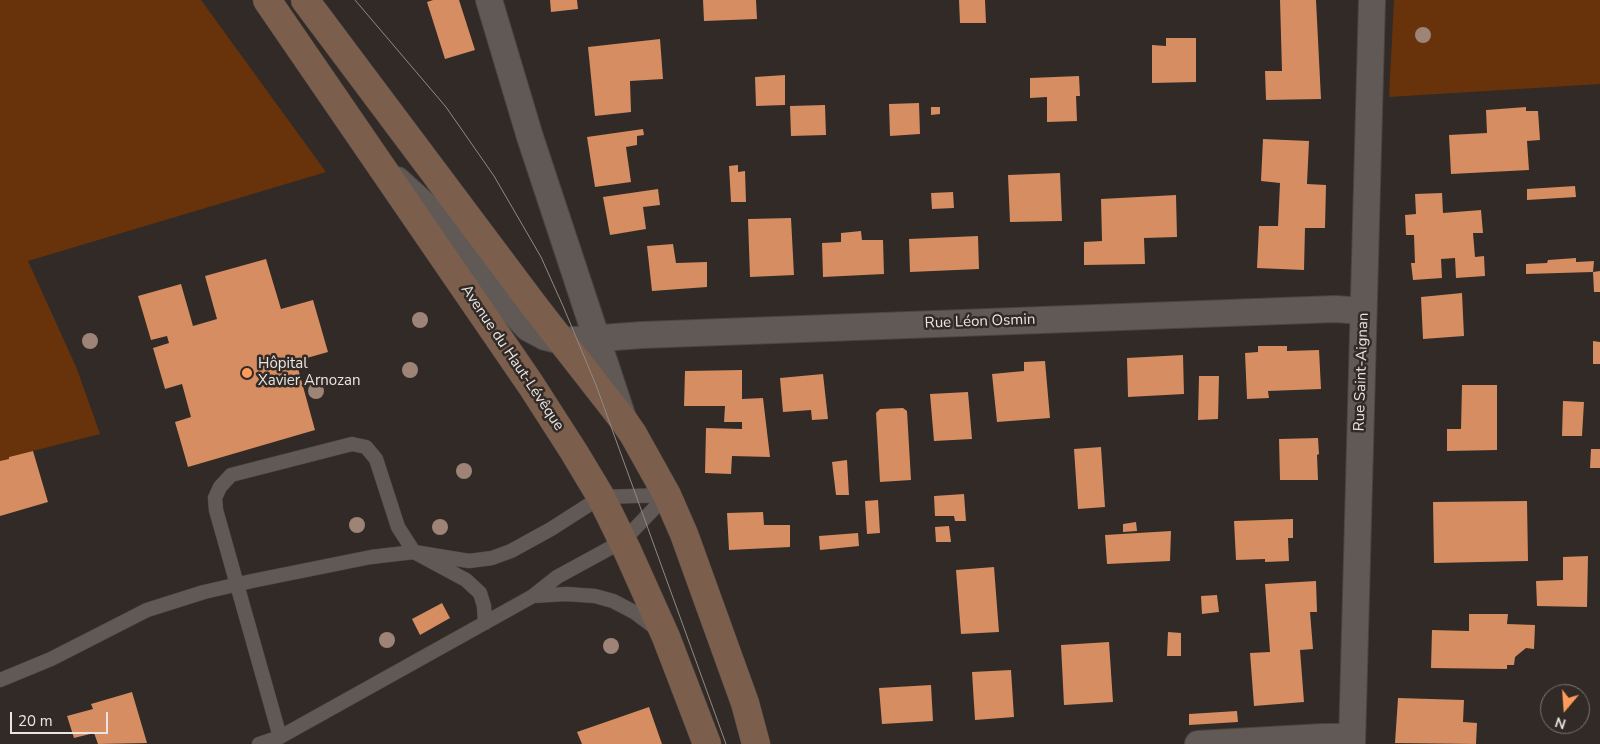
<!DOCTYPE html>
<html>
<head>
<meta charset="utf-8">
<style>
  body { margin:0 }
  #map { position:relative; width:1600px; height:744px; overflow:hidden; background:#312a26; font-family:"Nunito Sans",sans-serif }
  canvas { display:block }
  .north { position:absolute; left:1540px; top:684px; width:50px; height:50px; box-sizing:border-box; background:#312a26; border:1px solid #7b7571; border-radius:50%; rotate:198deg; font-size:14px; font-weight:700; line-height:20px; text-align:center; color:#eae5e2 }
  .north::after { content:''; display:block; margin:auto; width:18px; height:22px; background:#ff9b5a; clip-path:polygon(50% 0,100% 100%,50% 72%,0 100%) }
  .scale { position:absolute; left:10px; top:712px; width:98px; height:22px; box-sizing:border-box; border:2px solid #eae5e2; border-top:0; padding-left:6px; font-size:15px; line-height:18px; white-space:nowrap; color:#eae5e2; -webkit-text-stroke:4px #312a26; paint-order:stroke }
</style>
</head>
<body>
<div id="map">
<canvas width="1600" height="744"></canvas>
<div class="north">N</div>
<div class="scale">20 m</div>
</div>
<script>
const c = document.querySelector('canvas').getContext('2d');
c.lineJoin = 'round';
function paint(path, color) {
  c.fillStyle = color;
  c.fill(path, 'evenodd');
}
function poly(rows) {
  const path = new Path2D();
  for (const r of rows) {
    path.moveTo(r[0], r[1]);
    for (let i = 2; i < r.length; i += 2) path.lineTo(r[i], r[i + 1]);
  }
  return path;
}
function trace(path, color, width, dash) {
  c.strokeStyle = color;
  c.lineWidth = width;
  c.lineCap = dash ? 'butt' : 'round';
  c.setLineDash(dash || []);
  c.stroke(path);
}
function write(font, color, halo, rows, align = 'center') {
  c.font = font + ' "Nunito Sans",sans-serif';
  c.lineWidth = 5;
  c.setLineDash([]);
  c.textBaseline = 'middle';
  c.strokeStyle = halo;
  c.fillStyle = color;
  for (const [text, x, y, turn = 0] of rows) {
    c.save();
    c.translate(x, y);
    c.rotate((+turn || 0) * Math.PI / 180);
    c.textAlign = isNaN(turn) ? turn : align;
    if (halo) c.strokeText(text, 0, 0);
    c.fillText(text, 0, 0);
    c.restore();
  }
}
paint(poly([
  [0,0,201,0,326,172,28,261,77,369,100,434,9,457,9,459,0,461],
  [1394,0,1600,0,1600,84,1389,97]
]), '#68330b');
paint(poly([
  [433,0,459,0,475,50,445,59,427,2],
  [550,0,577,0,578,9,551,12],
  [703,0,756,0,757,19,704,21],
  [959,0,985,0,986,23,960,23],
  [1280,0,1316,0,1321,99,1266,100,1265,71,1282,71],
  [1166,38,1196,38,1196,82,1152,83,1152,45,1166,46],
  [660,39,663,79,630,81,631,112,595,116,588,47],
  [785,75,785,105,756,106,755,77],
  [1079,76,1080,96,1076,96,1077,121,1047,122,1047,97,1030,98,1030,78],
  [919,103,920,134,890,136,889,104],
  [825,105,826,135,791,136,790,106],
  [931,107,940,107,940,114,931,115],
  [1526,107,1526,111,1538,111,1540,140,1527,141,1529,170,1451,174,1449,135,1487,133,1486,110],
  [643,129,644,135,637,136,637,145,626,147,631,182,595,187,587,137],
  [1263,139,1309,141,1307,184,1326,185,1325,228,1305,228,1304,270,1257,268,1259,226,1278,226,1280,183,1261,181],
  [738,165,738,172,745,171,746,202,731,202,729,166],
  [1060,173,1062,221,1010,222,1008,175],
  [1575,186,1576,197,1527,200,1527,189],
  [658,189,660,205,643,207,646,229,610,235,603,197],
  [953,192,954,208,932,209,931,193],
  [1442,193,1443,213,1481,210,1483,233,1473,233,1475,257,1484,256,1485,276,1456,278,1455,258,1441,259,1442,278,1413,280,1411,263,1415,263,1414,235,1406,235,1405,215,1416,214,1415,194],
  [1176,195,1177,237,1144,238,1145,264,1084,265,1084,242,1102,241,1101,199],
  [791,218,794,275,750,277,748,219],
  [861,231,862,240,883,240,884,274,823,277,822,243,841,242,841,233],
  [978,236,979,269,910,272,909,239],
  [673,244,676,263,707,262,707,287,652,291,647,246],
  [1576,258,1576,262,1594,261,1593,272,1526,274,1526,264,1547,263,1548,260],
  [266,259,281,309,313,300,328,352,296,361,315,430,188,467,175,422,191,417,182,384,165,389,153,348,169,343,167,336,151,340,138,296,181,284,193,326,217,319,205,276],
  [1600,271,1600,292,1594,292,1593,272],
  [1462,293,1464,336,1423,339,1421,297],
  [1593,341,1600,342,1600,364,1593,364],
  [1258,346,1287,346,1287,351,1319,350,1321,389,1268,391,1269,398,1247,399,1245,353,1258,352],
  [1183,355,1184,394,1128,397,1127,358],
  [1045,361,1050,418,997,422,992,374,1024,371,1024,362],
  [742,370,742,399,763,398,770,457,732,456,731,474,705,473,706,428,742,429,742,422,724,422,725,406,684,406,685,371],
  [823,374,828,419,812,420,811,410,783,412,780,378],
  [1199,376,1219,376,1218,419,1198,420],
  [1462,385,1497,385,1497,450,1447,451,1447,429,1461,429],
  [968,392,972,439,934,441,930,394],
  [1563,401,1584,402,1582,436,1562,436],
  [903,408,907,411,911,480,880,482,876,413,880,409],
  [1318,438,1319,454,1317,455,1318,480,1280,480,1279,439],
  [1101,447,1105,507,1078,509,1074,449],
  [1591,449,1600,449,1600,468,1590,468],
  [33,451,48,502,0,516,0,461,9,459,9,457],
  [847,460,849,495,836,495,832,462],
  [964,494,966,521,955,521,954,516,935,516,934,496],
  [878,500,880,533,867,534,865,501],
  [1527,501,1528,561,1434,563,1433,502],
  [763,512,764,525,790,525,790,547,729,550,727,513],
  [1293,519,1293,538,1288,538,1289,561,1265,562,1265,559,1236,560,1234,521],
  [1136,522,1137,531,1123,532,1123,524],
  [949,526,951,542,936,542,935,527],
  [1171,531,1170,561,1107,564,1105,535],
  [858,533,859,546,820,550,819,536],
  [1588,556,1587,607,1537,606,1536,581,1563,580,1563,557],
  [994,567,999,632,961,634,956,570],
  [1316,581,1317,612,1310,612,1313,649,1300,650,1304,702,1254,706,1250,653,1270,652,1265,584],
  [1217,595,1219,612,1202,614,1201,596],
  [442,603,450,618,420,635,412,619],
  [1469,614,1508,614,1507,624,1535,625,1534,649,1526,648,1515,657,1514,665,1507,665,1507,669,1431,668,1432,630,1469,631],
  [1168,632,1181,633,1181,656,1167,656],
  [1109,642,1113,702,1064,705,1061,645],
  [1011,670,1014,717,975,720,972,672],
  [931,685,933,721,882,724,879,688],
  [132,692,147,743,98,744,94,733,74,738,67,716,93,709,91,704],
  [1398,698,1464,700,1463,722,1477,723,1476,744,1395,743],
  [649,707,662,744,582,744,577,732],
  [1237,711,1238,722,1189,725,1189,714]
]), '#d58d61');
const lane = poly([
  [533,596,566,594,595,596,613,601,634,612,658,630],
  [0,680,51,659,147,610,204,592,252,581,371,557,414,552,469,561,492,558,511,551,551,529,601,497,667,495],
  [280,737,216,510,215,498,220,487,231,475,352,444,366,447,376,459,398,527,414,552,466,580,480,593,484,606,485,623],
  [259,744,280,737,533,596,557,577,623,541,667,495]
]);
const street = poly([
  [489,0,530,137,623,418],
  [397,180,438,217,514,313,528,328,545,337,561,341,642,335,1335,309,1363,311],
  [1198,744,1323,737,1352,737],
  [1352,744,1372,0]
]);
const secondary = poly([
  [267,0,531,385,574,452,601,497,627,550,666,637,707,744],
  [305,0,535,307,624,421,633,434,667,495,684,534,745,703,756,744]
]);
trace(lane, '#4b4542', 15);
trace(street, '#4b4542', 28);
trace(secondary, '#4b4542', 29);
trace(lane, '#615955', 14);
trace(street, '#615955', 26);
trace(secondary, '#7c5e4c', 28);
trace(poly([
  [355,0,446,107,494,176,541,257,563,306,596,385,726,744]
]), '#908a86', 1);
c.fillStyle = '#9d8476';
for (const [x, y] of [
  [1423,35],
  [420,320],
  [90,341],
  [410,370],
  [316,391],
  [464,471],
  [357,525],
  [440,527],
  [387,640],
  [611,646]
]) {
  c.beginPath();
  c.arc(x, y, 8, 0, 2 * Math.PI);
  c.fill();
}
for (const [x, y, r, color] of [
  [247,373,6,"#ff9b5a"]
]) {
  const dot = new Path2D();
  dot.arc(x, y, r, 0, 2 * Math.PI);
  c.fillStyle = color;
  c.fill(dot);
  trace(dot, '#312a26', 2);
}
write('15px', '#eae5e2', '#312a26', [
  ["Rue Léon Osmin",980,322,-2],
  ["Avenue du Haut-Lévêque",512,358,56],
  ["Rue Saint-Aignan",1362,372,-88]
]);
write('15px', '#eae5e2', '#312a26', [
  ["Hôpital",258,364],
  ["Xavier Arnozan",258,381]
], 'left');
</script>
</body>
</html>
